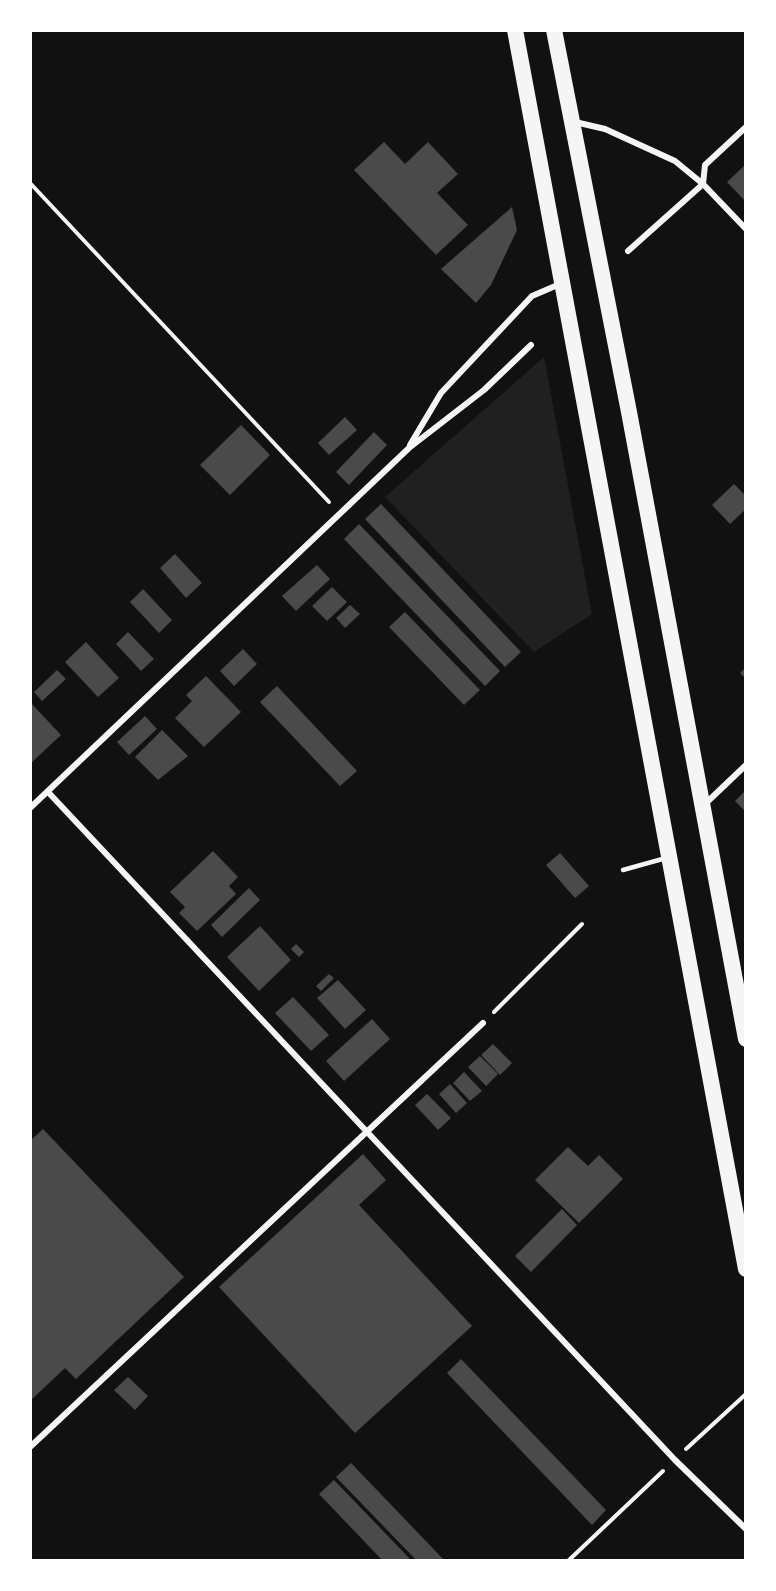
<!DOCTYPE html>
<html>
<head>
<meta charset="utf-8">
<style>
  body { margin:0 }
  #map { position:relative; width:776px; height:1591px; overflow:hidden; background:#111; font-family:"Nunito Sans",sans-serif }
  canvas { display:block }
  .frame { position:absolute; inset:0; border:32px solid #fff; pointer-events:none }
</style>
</head>
<body>
<div id="map">
<canvas width="776" height="1591"></canvas>
<div class="frame"></div>
</div>
<script>
const c = document.querySelector('canvas').getContext('2d');
c.lineJoin = 'round';
function paint(path, color) {
  c.fillStyle = color;
  c.fill(path, 'evenodd');
}
function poly(rows) {
  const path = new Path2D();
  for (const r of rows) {
    path.moveTo(r[0], r[1]);
    for (let i = 2; i < r.length; i += 2) path.lineTo(r[i], r[i + 1]);
  }
  return path;
}
function trace(path, color, width, dash) {
  c.strokeStyle = color;
  c.lineWidth = width;
  c.lineCap = dash ? 'butt' : 'round';
  c.setLineDash(dash || []);
  c.stroke(path);
}
paint(poly([
  [544,357,592,614,534,652,385,497]
]), '#202020');
paint(poly([
  [384,142,405,164,428,142,458,174,437,193,468,225,436,255,354,170],
  [744,166,746,169,746,202,727,182],
  [512,207,517,230,491,285,476,303,441,269],
  [345,417,357,430,329,455,318,443],
  [241,425,270,455,230,495,200,465],
  [374,432,387,445,349,485,336,472],
  [734,484,746,496,746,509,730,524,712,505],
  [381,504,521,652,505,667,365,519],
  [359,524,500,671,485,686,344,539],
  [175,554,202,583,186,598,160,568],
  [317,565,330,579,296,611,282,596],
  [332,587,347,602,327,621,312,606],
  [143,589,172,620,159,633,130,602],
  [350,605,360,614,345,628,336,618],
  [405,612,480,690,464,705,389,627],
  [128,632,154,659,141,671,116,644],
  [86,642,119,678,98,697,65,662],
  [243,649,257,664,234,686,220,671],
  [746,667,746,679,740,673],
  [57,670,66,679,42,701,34,692],
  [206,676,241,712,204,747,175,718,192,701,186,695],
  [277,686,357,771,340,786,260,702],
  [30,702,61,735,30,764],
  [145,716,157,729,129,755,117,742],
  [162,730,188,756,158,780,135,757],
  [746,790,746,812,735,801],
  [213,851,238,877,229,886,236,894,197,931,179,913,185,907,170,892],
  [560,853,589,886,575,898,546,865],
  [249,888,260,900,222,937,211,925],
  [260,926,291,960,259,991,227,957],
  [296,944,304,952,299,957,291,949],
  [329,974,334,978,321,991,316,986],
  [338,980,366,1010,345,1029,317,998],
  [293,997,329,1035,311,1051,275,1013],
  [372,1019,390,1039,344,1081,326,1061],
  [493,1044,512,1063,500,1075,481,1055],
  [480,1056,498,1074,486,1086,468,1067],
  [464,1072,482,1091,470,1101,453,1083],
  [450,1084,467,1103,456,1113,439,1094],
  [427,1094,451,1118,438,1130,415,1105],
  [43,1129,184,1277,76,1379,65,1368,30,1401,30,1141],
  [568,1147,588,1166,599,1155,623,1179,579,1223,535,1180],
  [363,1154,386,1180,359,1205,472,1326,355,1433,219,1287],
  [562,1209,577,1225,531,1272,515,1256],
  [461,1359,606,1510,592,1525,447,1373],
  [128,1377,148,1396,135,1410,114,1390],
  [351,1463,445,1561,417,1561,336,1477],
  [334,1480,412,1561,383,1561,319,1494]
]), '#4a4a4a');
trace(poly([
  [30,183,329,502],
  [494,1012,582,924],
  [686,1449,746,1394],
  [568,1561,663,1471]
]), '#f5f5f5', 4);
trace(poly([
  [623,870,666,858]
]), '#f5f5f5', 4.5);
trace(poly([
  [575,122,605,129,675,161,703,184,746,229],
  [628,251,703,184,705,165,746,127],
  [410,445,441,393,532,296,560,284],
  [48,792,675,1460,746,1529],
  [705,804,746,765],
  [30,808,409,448,484,390,531,345],
  [30,1447,483,1023]
]), '#f5f5f5', 6);
trace(poly([
  [515,30,746,1269],
  [554,30,629,412,746,1039]
]), '#f5f5f5', 16);
</script>
</body>
</html>
